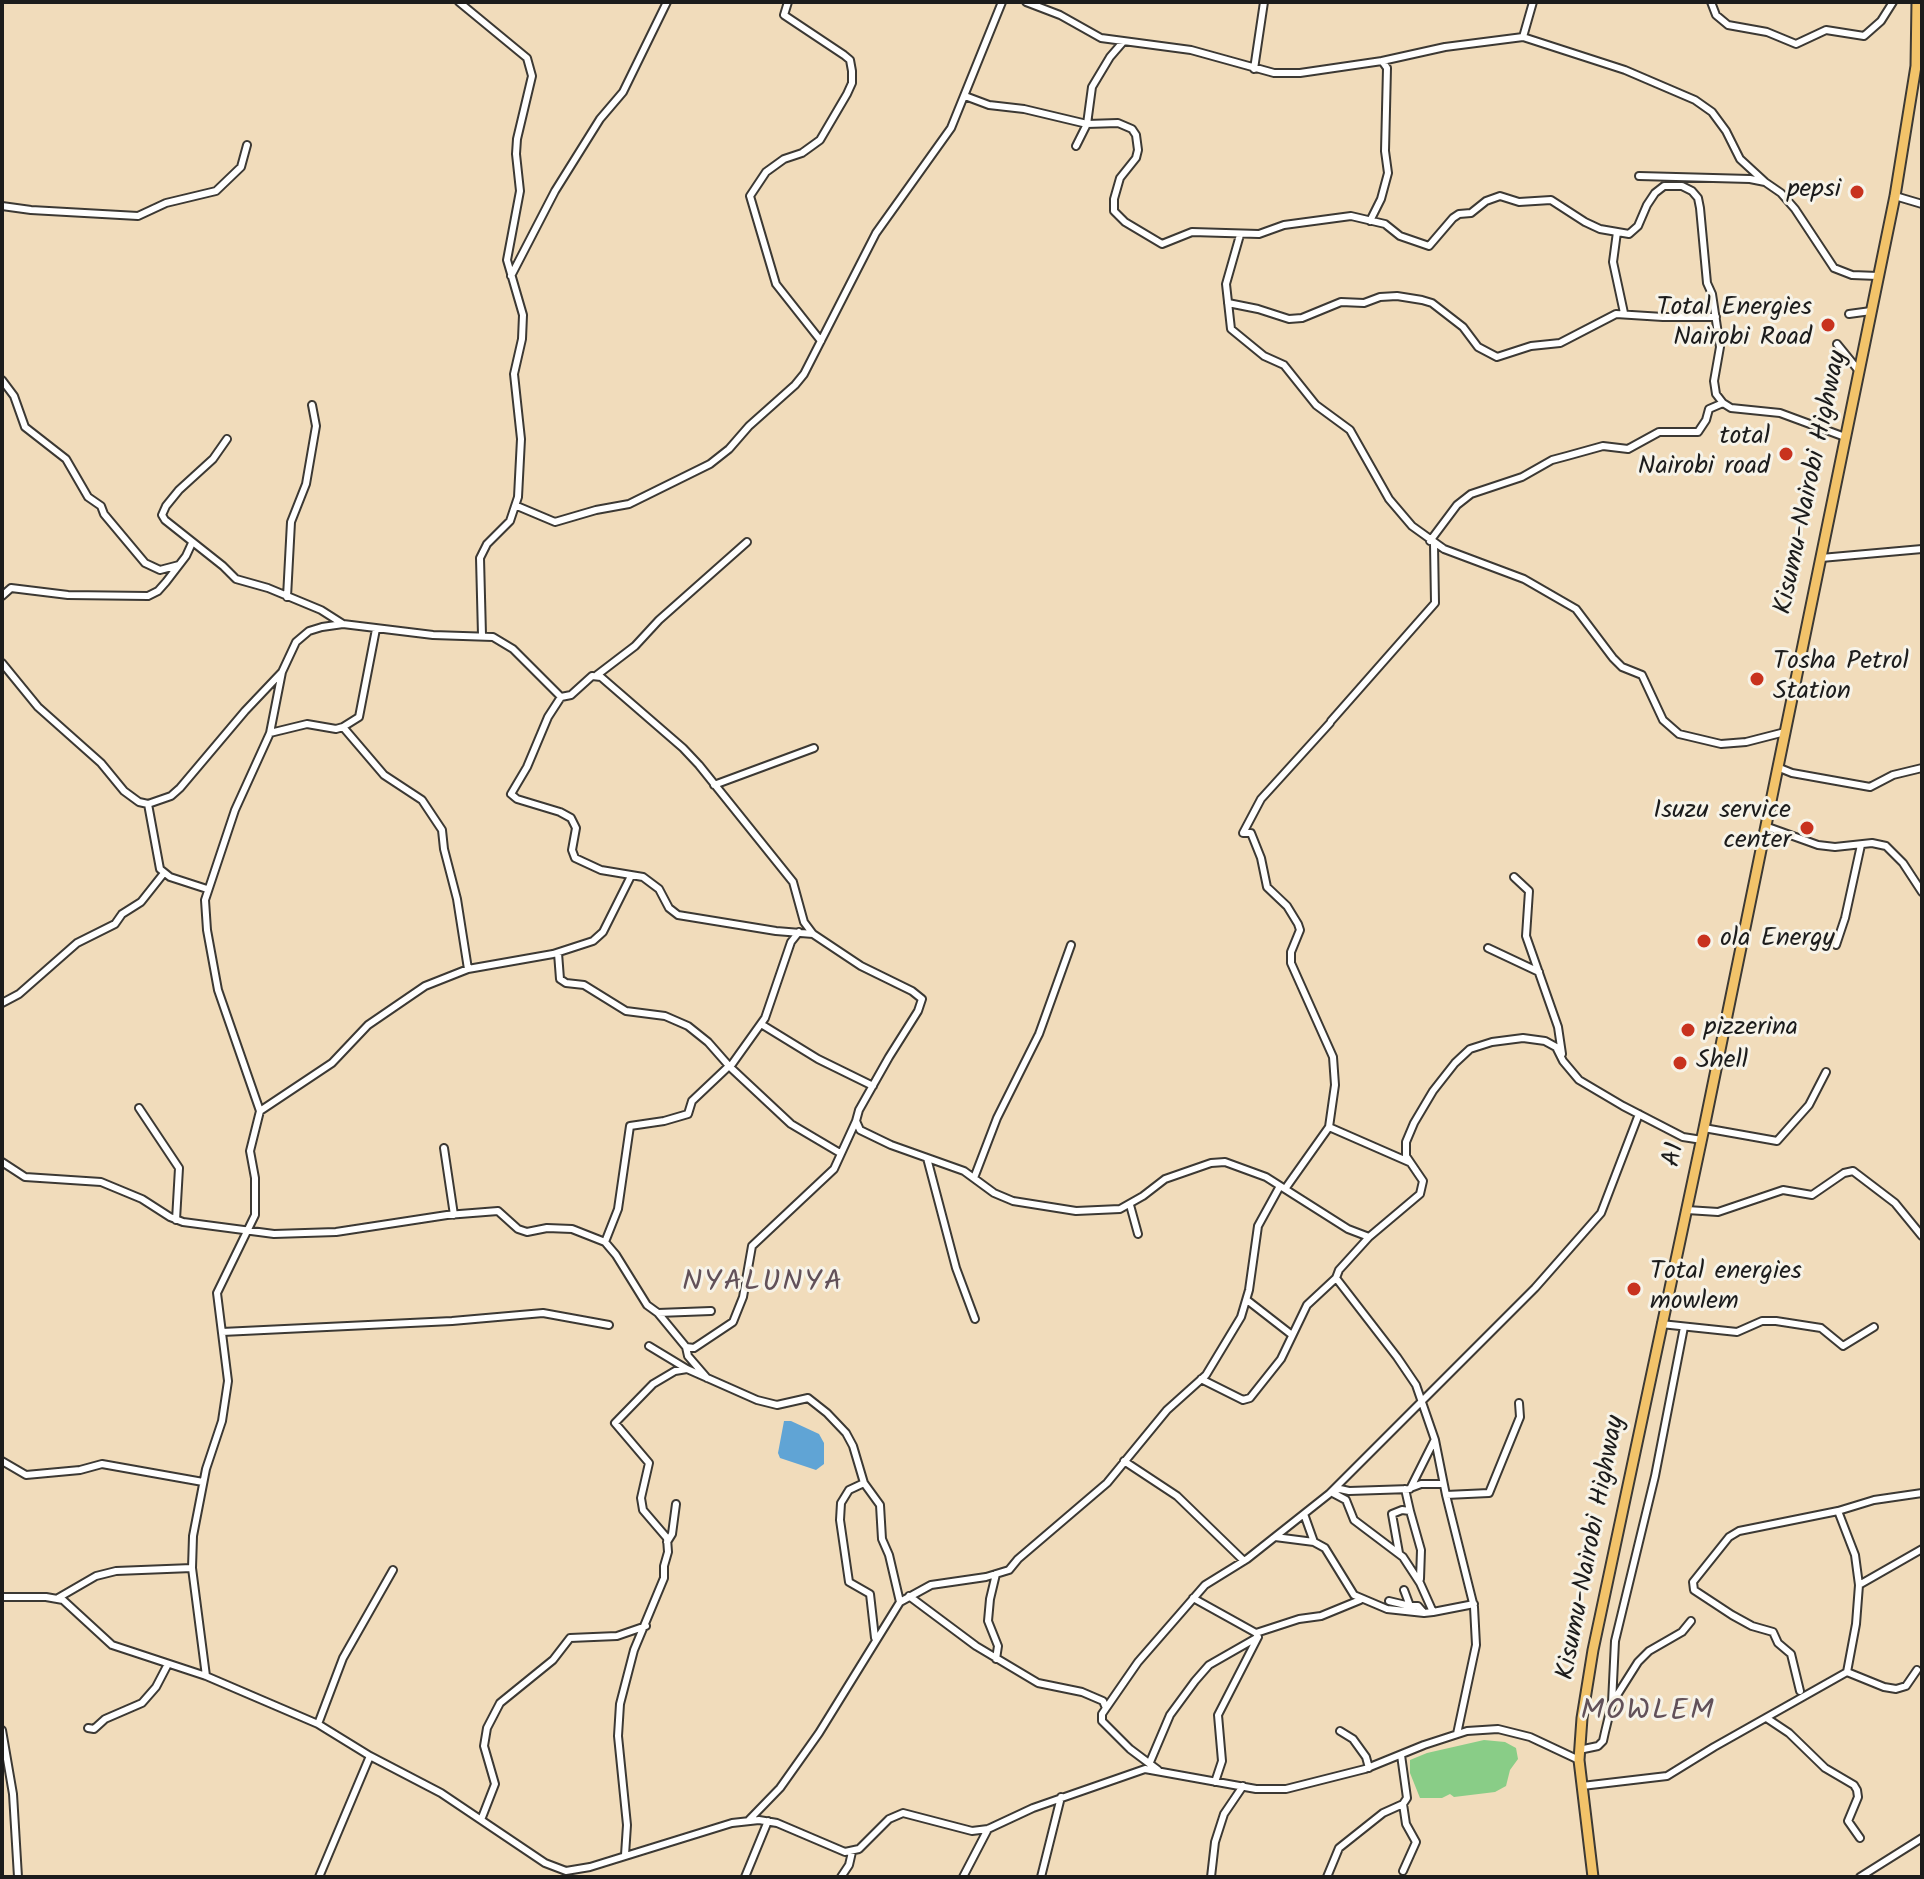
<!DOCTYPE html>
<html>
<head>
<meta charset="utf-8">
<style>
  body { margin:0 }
  #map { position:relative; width:1924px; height:1879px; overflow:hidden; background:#f1dcbb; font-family:Kalam,sans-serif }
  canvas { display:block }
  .frame { position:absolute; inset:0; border:4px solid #1c1c1c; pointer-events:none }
</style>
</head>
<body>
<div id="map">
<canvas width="1924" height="1879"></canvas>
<div class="frame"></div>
</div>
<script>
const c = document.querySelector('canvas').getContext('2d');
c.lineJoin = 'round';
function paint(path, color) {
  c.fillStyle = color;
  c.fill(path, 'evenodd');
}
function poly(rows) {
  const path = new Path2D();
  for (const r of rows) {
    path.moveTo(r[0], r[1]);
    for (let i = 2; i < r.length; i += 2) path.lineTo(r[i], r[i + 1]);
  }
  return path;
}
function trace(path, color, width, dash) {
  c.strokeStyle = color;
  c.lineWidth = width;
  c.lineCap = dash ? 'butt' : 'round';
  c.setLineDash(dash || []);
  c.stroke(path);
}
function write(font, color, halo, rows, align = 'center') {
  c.font = font + ' Kalam,sans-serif';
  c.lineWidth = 6;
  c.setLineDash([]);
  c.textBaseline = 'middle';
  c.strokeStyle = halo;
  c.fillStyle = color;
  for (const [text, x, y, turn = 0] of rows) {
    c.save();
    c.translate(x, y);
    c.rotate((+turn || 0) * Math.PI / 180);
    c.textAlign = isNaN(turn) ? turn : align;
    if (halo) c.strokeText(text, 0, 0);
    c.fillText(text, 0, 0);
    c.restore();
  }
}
paint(poly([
  [1484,1740,1505,1742,1516,1748,1518,1759,1510,1770,1506,1786,1495,1792,1454,1797,1450,1794,1442,1798,1420,1798,1410,1773,1410,1760,1427,1753]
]), '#89cd87');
paint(poly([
  [784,1421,791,1421,819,1434,824,1443,824,1464,816,1470,780,1458,778,1453]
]), '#60a4d5');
const minor = poly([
  [459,2,527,58,532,76,517,139,516,154,520,191,507,260,523,315,522,339,514,374,521,439,518,497,510,521,487,544,480,558,482,635],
  [788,2,784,15,844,55,850,60,852,71,852,83,847,94,820,140,802,153,784,159,766,172,750,196,776,284,821,341],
  [1026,2,1060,15,1101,38,1191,50,1274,73,1300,73,1382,61,1387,68,1385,151,1388,173,1381,199,1370,221],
  [1711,2,1716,15,1728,25,1767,32,1796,44,1826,30,1864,36,1881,21,1893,2],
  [1523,37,1533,2],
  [1382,61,1445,47,1523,37,1625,70,1695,100,1712,112,1726,131,1740,159,1765,182],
  [1254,69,1264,2],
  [965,96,989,105,1024,109,1087,124,1118,123,1132,129,1136,135,1138,150,1136,158,1120,178,1114,199,1114,211,1125,222,1162,244,1192,232,1259,234,1284,225,1351,216,1385,224,1400,236,1429,246,1453,218,1459,214,1471,213,1486,201,1500,196,1519,202,1551,200,1585,222,1600,229,1629,234,1638,226,1647,205,1655,193,1664,186,1682,186,1692,191,1698,198,1700,208,1707,283,1712,294,1720,347,1714,381,1716,394,1723,403,1731,408,1780,413,1845,437],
  [1076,146,1087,124,1092,87,1110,57,1123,42],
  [1639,176,1750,179,1765,182,1781,193,1795,209,1834,268,1852,275,1878,276],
  [1895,196,1922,204],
  [2,206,31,210,138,216,166,203,216,191,241,167,247,145],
  [1617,232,1613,262,1624,313],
  [1240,235,1226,284,1231,329,1264,356,1284,365,1316,405,1350,430,1389,499,1412,526,1444,549,1524,579,1576,609,1613,658,1622,667,1642,675,1663,720,1679,734,1721,744,1746,742,1785,732],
  [511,276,555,191,600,119,623,92,667,2],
  [1228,303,1258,309,1289,319,1302,318,1341,302,1364,303,1380,297,1397,296,1422,300,1432,303,1463,327,1478,347,1497,357,1531,346,1560,343,1616,314,1663,317,1716,317],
  [1849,314,1871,311],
  [1837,344,1859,371],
  [2,380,14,396,25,427,66,459,88,497,101,506,104,514,145,563,160,570,179,565],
  [227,439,213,459,179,490,166,506,162,515,165,520,223,566,236,579,268,588,321,610,343,624],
  [517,506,555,522,596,510,629,504,710,464,729,449,749,426,795,385,804,374,876,233,951,128,1002,2],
  [1430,541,1457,505,1471,494,1522,477,1552,460,1567,456,1603,446,1628,449,1659,432,1698,432,1706,420,1709,409,1723,403],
  [1821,558,1922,549],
  [2,596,11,588,68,595,148,596,158,591,166,582,186,556,192,543],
  [287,597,291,522,306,484,316,426,312,405],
  [2,663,38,707,101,763,124,791,139,802,148,804,171,796,180,788,245,711,282,672,296,642,309,631,322,627,343,624,433,635,493,637,513,649,561,697,571,695,592,676,601,677,683,748,699,765,793,882,804,922,813,934,861,966,912,991,922,999,918,1011,889,1057,859,1110,856,1121,860,1130,891,1145,964,1171,994,1193,1013,1201,1076,1211,1120,1209,1143,1196,1165,1179,1211,1163,1225,1162,1266,1177,1348,1229,1369,1237,1420,1194,1423,1181,1406,1156,1406,1142,1414,1123,1433,1091,1455,1063,1470,1049,1492,1042,1523,1038,1545,1041,1556,1047,1563,1061,1579,1080,1623,1106,1683,1137,1702,1140],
  [597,675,635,646,659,620,747,542],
  [561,697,548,717,527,767,511,794,517,799,560,812,571,818,576,828,572,850,575,858,601,870,643,877,659,889,669,908,678,915,776,931,813,934],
  [1331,721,1435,603,1434,544],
  [343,727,384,775,422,800,442,830,444,849,457,899,468,969],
  [270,733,307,724,336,729,343,727,359,717,376,629],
  [1777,767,1792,773,1870,787,1893,775,1922,768],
  [714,785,814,748],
  [148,804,160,869,170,877,207,889],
  [1765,826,1818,845,1835,847,1872,843,1886,846,1903,863,1922,892],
  [1514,877,1529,891,1526,936,1558,1027,1562,1054],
  [1836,945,1845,918,1861,845],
  [1488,948,1539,972],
  [558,953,560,979,566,983,584,985,626,1011,665,1016,688,1026,708,1042,730,1067,791,1124,840,1153],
  [2,1003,19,994,77,943,115,924,122,914,141,902,164,873],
  [761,1024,818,1059,873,1086],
  [730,1067,765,1018,791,942,799,932],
  [139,1108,179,1168,176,1220],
  [260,1111,332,1063,368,1025,425,986,468,969,553,954,593,941,603,932,631,876],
  [1329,1127,1409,1162],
  [1704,1128,1777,1141,1809,1105,1826,1072],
  [444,1148,454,1215],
  [927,1158,956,1268,975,1319],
  [2,1162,25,1177,101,1182,142,1199,170,1217,183,1222,274,1234,336,1232,447,1215,498,1211,518,1229,527,1232,547,1228,572,1229,605,1242,616,1255,647,1305,658,1313,686,1347,688,1356,707,1378],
  [974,1178,997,1118,1039,1034,1071,945],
  [1285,1189,1329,1127,1335,1085,1333,1057,1291,963,1291,952,1300,930,1298,924,1287,906,1267,887,1261,858,1251,833,1243,833,1261,799,1330,723],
  [1130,1205,1138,1234],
  [1687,1210,1718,1212,1783,1190,1812,1195,1844,1173,1853,1171,1895,1203,1922,1236],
  [1369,1237,1339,1270,1336,1278,1397,1357,1416,1385,1435,1440,1446,1495,1474,1607,1476,1645,1457,1734],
  [605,1242,618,1209,630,1126,664,1121,688,1114,692,1101,729,1066],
  [1247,1300,1292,1335],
  [658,1313,711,1311],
  [1661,1324,1737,1332,1762,1321,1776,1321,1821,1328,1843,1346,1874,1327],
  [222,1332,452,1321,543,1313,609,1325],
  [649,1346,687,1369,757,1400,777,1405,808,1398,827,1413,846,1433,853,1446,864,1483,880,1505,882,1539,889,1555,900,1602],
  [686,1347,694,1348,733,1322,743,1297,752,1246,834,1169,856,1121],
  [1201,1379,1243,1400,1250,1398,1281,1359,1307,1305,1336,1278],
  [2,1461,26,1475,80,1470,102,1464,203,1482],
  [1124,1461,1177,1496,1244,1561],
  [864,1483,849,1490,841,1503,840,1520,849,1582,870,1594,875,1638],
  [1413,1487,1421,1484,1443,1484],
  [1405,1489,1410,1511],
  [1446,1495,1489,1493,1520,1417,1519,1403],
  [1304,1514,1314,1542,1325,1548,1354,1595,1387,1609,1424,1613],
  [1275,1537,1314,1542],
  [667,1542,672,1534,676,1504],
  [1399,1553,1392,1514,1402,1510,1410,1511,1421,1550,1420,1579],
  [1859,1585,1922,1549],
  [1404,1590,1410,1606,1418,1606,1424,1613,1433,1612,1420,1583,1403,1557,1354,1520,1346,1500,1331,1492,1340,1489,1349,1491,1410,1489,1434,1441],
  [909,1596,976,1646,1038,1683,1082,1692,1103,1701,1106,1708],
  [2,1597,46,1597,63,1600,112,1645,206,1676,318,1724,370,1756,441,1793,545,1863,566,1871,590,1867,732,1823,759,1820,777,1823,845,1852,859,1849,889,1819,903,1813,972,1831,988,1829,1033,1808,1145,1769,1256,1789,1286,1789,1365,1769,1424,1745,1467,1731,1498,1729,1530,1737,1579,1760],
  [58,1598,96,1576,116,1571,192,1568],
  [1193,1598,1256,1633,1258,1637,1218,1715,1222,1761,1215,1782],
  [1389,1601,1410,1606],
  [1433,1612,1474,1604],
  [1256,1633,1299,1619,1321,1616,1360,1600],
  [996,1659,998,1646,988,1621,990,1599,996,1574],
  [1847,1672,1884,1687,1896,1689,1906,1686,1917,1670],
  [206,1676,192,1568,193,1536,206,1469,222,1421,228,1381,217,1293,255,1215,255,1178,250,1151,260,1111,218,990,207,930,205,900,235,810,270,733,282,672],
  [1800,1691,1791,1654,1778,1643,1773,1632,1752,1626,1732,1615,1694,1590,1693,1582,1729,1537,1739,1531,1838,1511,1874,1500,1922,1493],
  [1614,1700,1638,1662,1649,1651,1682,1632,1691,1621],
  [1768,1719,1789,1733,1825,1768,1854,1785,1857,1790,1858,1797,1848,1821,1860,1838],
  [318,1724,343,1658,393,1570],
  [88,1728,94,1729,105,1719,142,1703,156,1687,168,1664],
  [2,1730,13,1794,18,1877],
  [1340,1731,1353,1739,1366,1757,1369,1768],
  [1579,1750,1598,1746,1603,1741,1605,1732,1612,1703,1615,1641,1655,1476,1684,1327],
  [1150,1762,1170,1715,1195,1681,1209,1665,1258,1637],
  [1158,1770,1130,1749,1102,1721,1102,1714,1138,1662,1205,1585,1247,1559,1329,1494,1535,1288,1601,1213,1639,1114],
  [1582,1786,1667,1776,1714,1747,1847,1672,1856,1624,1859,1585,1855,1555,1838,1511],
  [1403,1804,1406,1824,1416,1842,1403,1871],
  [481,1820,495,1784,484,1746,487,1728,500,1703,553,1660,570,1638,617,1636,646,1626],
  [748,1821,780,1788,819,1733,900,1602,931,1585,986,1577,1009,1570,1018,1559,1107,1483,1167,1410,1206,1375,1241,1317,1249,1290,1258,1226,1280,1186],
  [625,1855,627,1825,618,1736,620,1704,634,1650,664,1578,664,1566,668,1552,667,1538,643,1510,641,1498,649,1463,615,1423,653,1384,675,1371,687,1369],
  [319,1877,370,1756],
  [745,1877,768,1821],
  [841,1877,849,1865,852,1852],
  [963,1877,988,1829],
  [1041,1877,1061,1797],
  [1211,1877,1215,1842,1224,1814,1243,1786],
  [1327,1877,1339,1848,1383,1813,1403,1804,1407,1798,1401,1755],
  [1860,1877,1922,1838]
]);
const trunk = poly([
  [1593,1877,1579,1760,1582,1718,1593,1650,1704,1128,1895,196,1916,66,1917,2]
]);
trace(minor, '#3c3934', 10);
trace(trunk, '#3c3934', 13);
trace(minor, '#fff', 6);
trace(trunk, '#f2c36a', 9);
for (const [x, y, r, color] of [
  [1857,192,8,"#c8321e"],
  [1828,325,8,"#c8321e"],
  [1786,454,8,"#c8321e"],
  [1757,679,8,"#c8321e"],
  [1807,828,8,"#c8321e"],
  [1704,941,8,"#c8321e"],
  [1688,1030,8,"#c8321e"],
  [1680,1063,8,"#c8321e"],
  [1634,1289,8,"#c8321e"]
]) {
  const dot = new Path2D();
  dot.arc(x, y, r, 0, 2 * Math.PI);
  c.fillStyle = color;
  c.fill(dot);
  trace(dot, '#f7f3e8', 3);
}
write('26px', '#1c1c1c', '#f7f3e8', [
  ["pepsi",1841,192,"right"],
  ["Total Energies",1812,310,"right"],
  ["Nairobi Road",1812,340,"right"],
  ["total",1770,439,"right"],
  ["Nairobi road",1770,469,"right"],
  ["Tosha Petrol",1773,664],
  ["Station",1773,694],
  ["Isuzu service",1791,813,"right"],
  ["center",1791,843,"right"],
  ["ola Energy",1720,941],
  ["pizzerina",1704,1030],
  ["Shell",1696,1063],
  ["Total energies",1650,1274],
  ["mowlem",1650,1304]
], 'left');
write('26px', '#1c1c1c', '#f7f3e8', [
  ["Kisumu-Nairobi Highway",1813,483,-78],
  ["A1",1676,1155,-78],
  ["Kisumu-Nairobi Highway",1593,1548,-79]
]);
c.letterSpacing = '2px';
write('30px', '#625159', '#f7f3e8', [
  ["NYALUNYA",763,1285],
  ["MOWLEM",1648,1714]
]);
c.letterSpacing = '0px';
</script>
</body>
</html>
